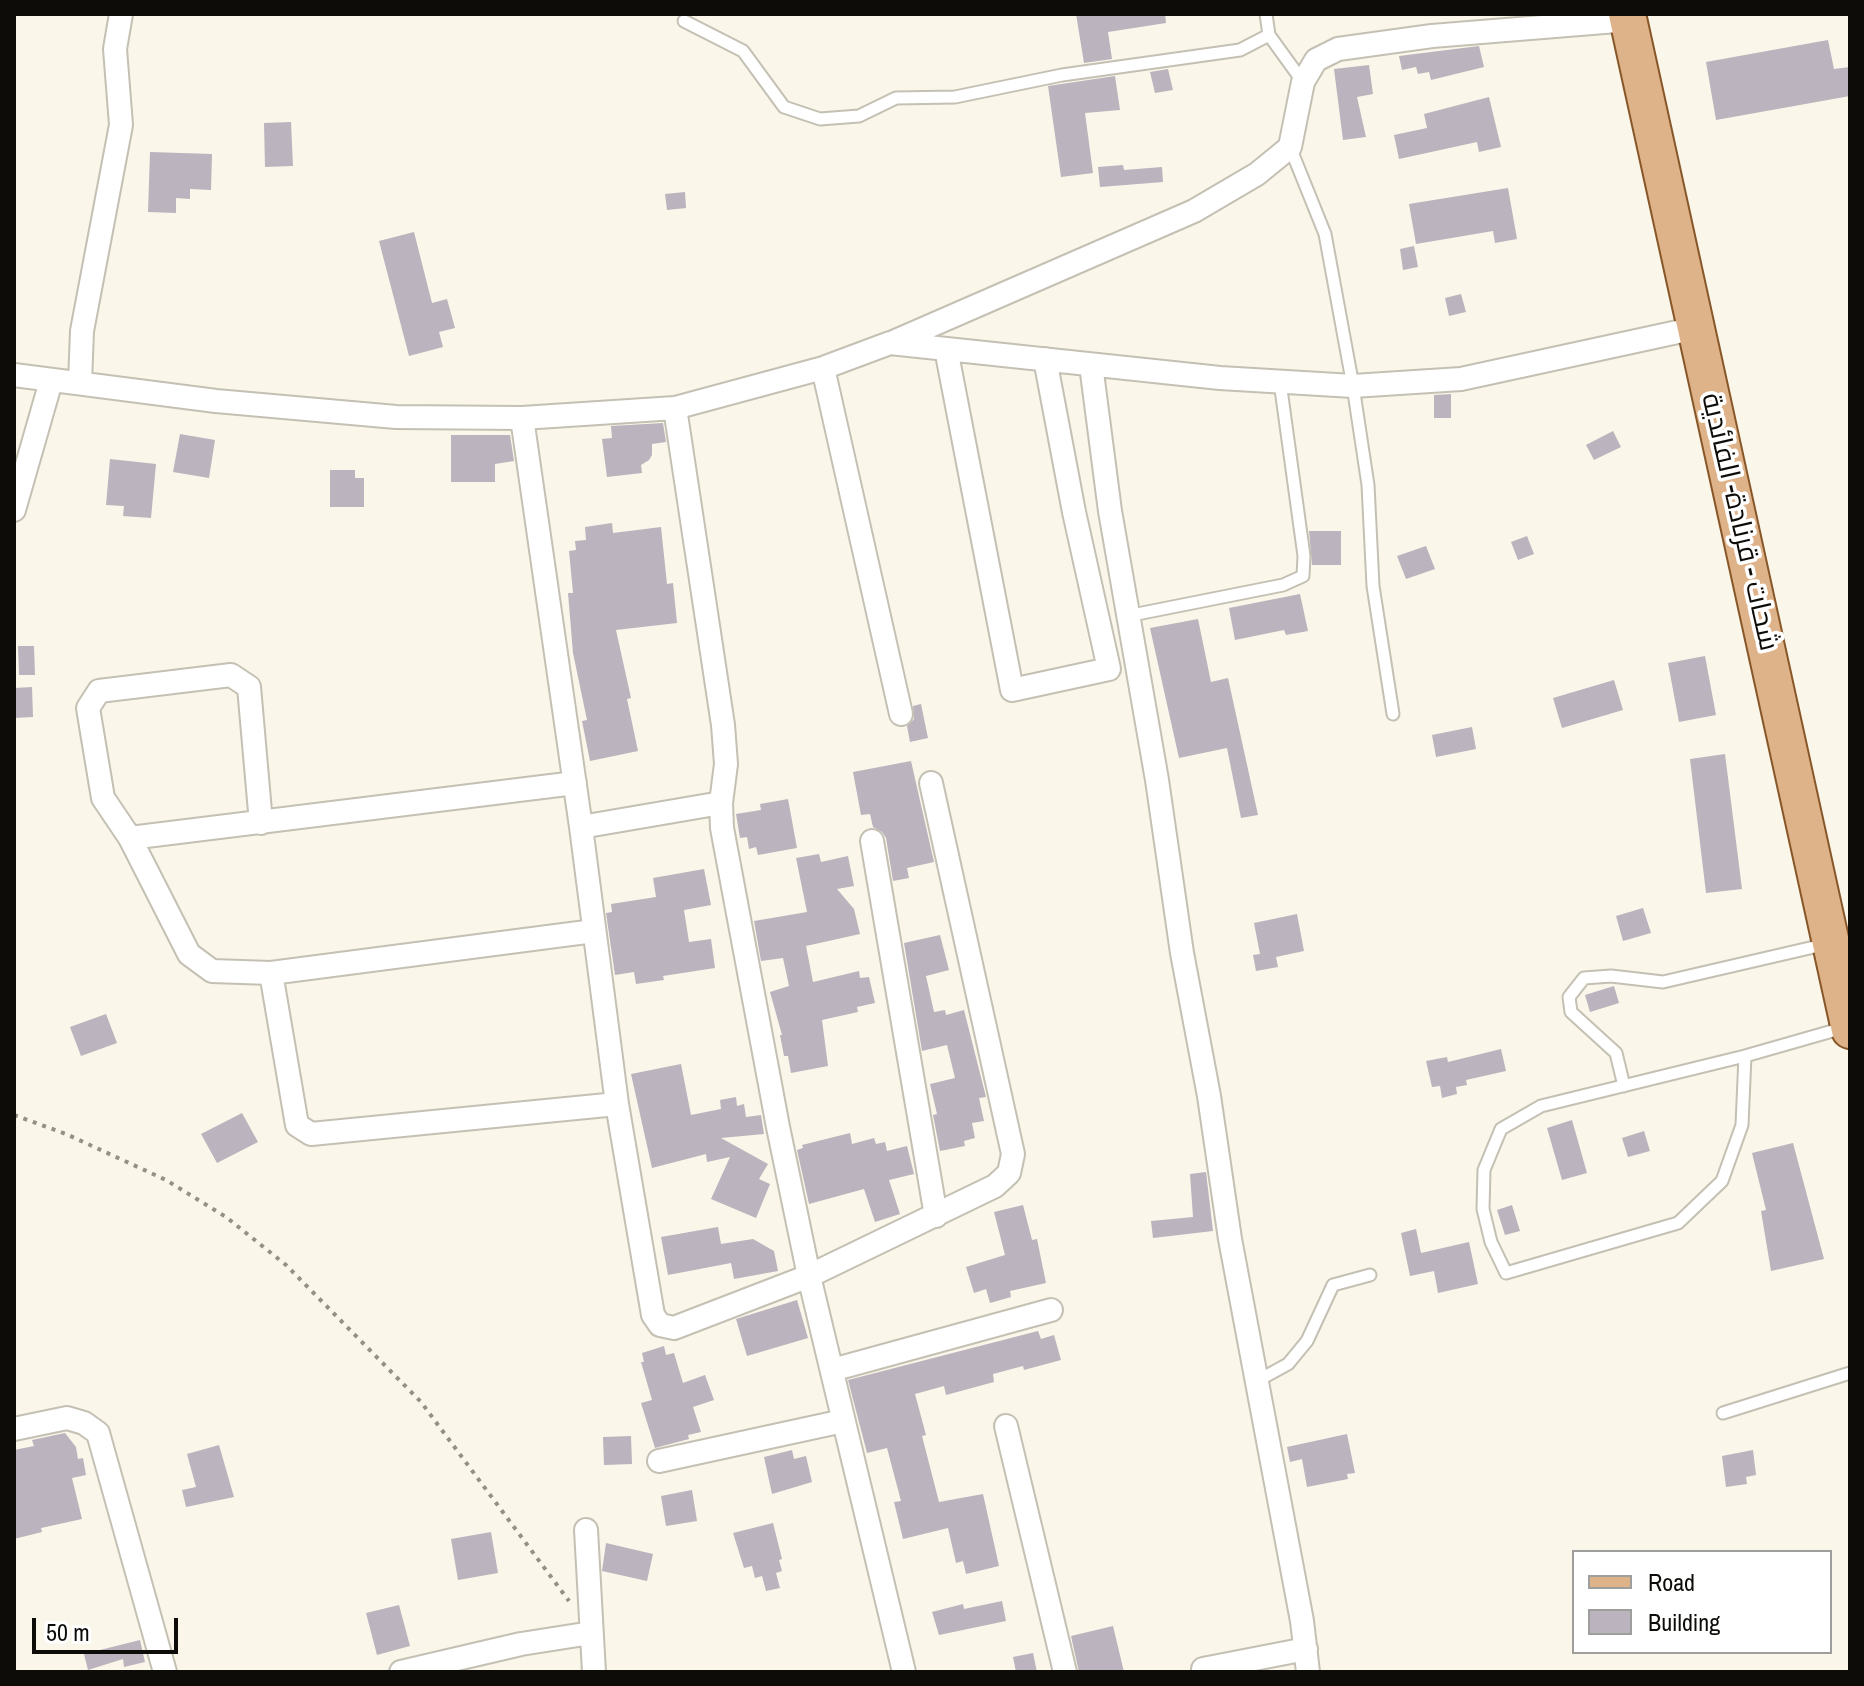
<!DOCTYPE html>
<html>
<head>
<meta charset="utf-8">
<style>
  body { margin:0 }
  #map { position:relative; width:1864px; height:1686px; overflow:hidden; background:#faf6e9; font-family:"Archivo Narrow",sans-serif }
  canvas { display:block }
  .frame { position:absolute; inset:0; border:16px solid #0d0c08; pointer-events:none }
  .legend { position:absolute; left:1572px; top:1550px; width:260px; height:104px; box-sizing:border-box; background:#fff; border:2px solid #9e9e9c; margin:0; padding:10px 14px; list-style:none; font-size:24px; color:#0d0c08 }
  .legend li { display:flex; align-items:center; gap:16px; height:40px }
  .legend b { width:40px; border:2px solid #9e9e9c }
  .scale { position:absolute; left:32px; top:1618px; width:146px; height:36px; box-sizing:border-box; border:4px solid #0d0c08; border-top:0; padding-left:10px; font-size:24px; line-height:28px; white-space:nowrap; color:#0d0c08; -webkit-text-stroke:6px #fff; paint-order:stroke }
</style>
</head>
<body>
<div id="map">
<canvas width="1864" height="1686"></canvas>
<div class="frame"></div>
<ul class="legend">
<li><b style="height:10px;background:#dfb389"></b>Road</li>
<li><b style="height:22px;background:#bbb3bd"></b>Building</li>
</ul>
<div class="scale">50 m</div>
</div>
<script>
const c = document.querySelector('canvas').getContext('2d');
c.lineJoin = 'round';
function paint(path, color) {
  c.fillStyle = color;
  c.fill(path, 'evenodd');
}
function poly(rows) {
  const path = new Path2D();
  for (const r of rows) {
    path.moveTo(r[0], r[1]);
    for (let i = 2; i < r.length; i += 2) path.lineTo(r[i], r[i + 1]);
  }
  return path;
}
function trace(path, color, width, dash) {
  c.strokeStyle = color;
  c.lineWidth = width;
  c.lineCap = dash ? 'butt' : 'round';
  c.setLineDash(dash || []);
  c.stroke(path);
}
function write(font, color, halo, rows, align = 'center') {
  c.font = font + ' "Archivo Narrow",Cairo,sans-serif';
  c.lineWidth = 7;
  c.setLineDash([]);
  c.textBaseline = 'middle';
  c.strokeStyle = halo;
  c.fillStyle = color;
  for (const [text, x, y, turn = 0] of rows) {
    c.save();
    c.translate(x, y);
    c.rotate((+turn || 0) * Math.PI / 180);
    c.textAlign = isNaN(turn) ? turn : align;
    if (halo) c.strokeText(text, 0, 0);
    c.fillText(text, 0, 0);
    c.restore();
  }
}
paint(poly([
  [1076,14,1165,14,1166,23,1108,32,1112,59,1084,63],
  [1828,40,1834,69,1850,67,1850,96,1716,120,1706,62],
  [1479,46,1484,67,1431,80,1429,72,1418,74,1416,67,1402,70,1399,56],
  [1369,65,1373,94,1357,97,1366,137,1343,140,1334,69],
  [1168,69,1173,90,1155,93,1150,72],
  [1115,76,1120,110,1085,113,1093,173,1061,177,1048,86],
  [1489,97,1501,147,1479,152,1477,142,1399,159,1394,135,1427,128,1424,114],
  [291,122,293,166,265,167,264,123],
  [150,152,212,154,211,190,190,189,190,199,176,198,176,213,148,212],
  [1123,165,1124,170,1162,167,1163,182,1100,187,1098,167],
  [1508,188,1517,239,1495,243,1493,231,1416,244,1409,204],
  [685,192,686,208,667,210,665,194],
  [414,232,432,303,447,299,455,328,439,332,443,347,409,356,379,241],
  [1414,246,1418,267,1403,270,1400,249],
  [1461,294,1466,312,1449,316,1445,298],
  [1451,394,1451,418,1434,418,1434,395],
  [663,423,666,442,652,444,652,455,649,460,641,465,642,473,607,477,602,439,612,438,611,426],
  [1613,431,1621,447,1594,460,1586,445],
  [180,434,215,440,209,478,173,472],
  [451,435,510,435,514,461,495,464,495,482,451,482],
  [110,459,156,464,151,518,123,516,124,506,106,505],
  [330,470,355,470,355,478,364,478,364,507,330,507],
  [612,523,613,533,661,527,667,584,673,583,677,623,616,630,631,698,627,699,638,751,590,761,582,721,587,720,573,653,568,593,573,593,569,551,576,550,575,541,586,540,585,527],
  [1309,531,1341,531,1341,565,1312,565],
  [1527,536,1534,554,1518,560,1511,542],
  [1426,546,1435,569,1406,579,1397,556],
  [1300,594,1308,631,1286,635,1284,630,1235,640,1229,608],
  [1198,619,1211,682,1228,678,1258,815,1241,818,1227,748,1179,758,1150,628],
  [18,646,34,646,35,675,19,675],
  [1705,656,1716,715,1679,722,1668,663],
  [1614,680,1623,710,1562,728,1553,698],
  [32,687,33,717,14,718,14,688],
  [921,704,928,738,910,742,907,726,914,719,913,706],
  [1472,727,1476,749,1436,757,1432,735],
  [1725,754,1742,889,1706,893,1690,759],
  [911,761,934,862,907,868,909,878,893,881,886,838,882,832,873,827,870,814,861,815,853,772],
  [788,799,797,848,758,855,756,847,749,849,747,837,740,838,736,814,761,810,760,804],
  [819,854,821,862,848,856,854,886,837,889,854,909,860,934,806,946,813,982,859,971,860,978,869,977,875,1003,857,1007,858,1012,822,1020,828,1066,791,1073,788,1056,784,1056,780,1035,782,1035,770,992,789,986,783,958,761,961,754,921,807,912,796,858],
  [704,869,711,905,684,910,689,942,711,939,715,968,663,976,664,980,636,984,634,972,615,975,606,913,612,912,611,904,656,897,653,878],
  [1643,908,1651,933,1623,941,1616,916],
  [1297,914,1304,951,1276,957,1278,967,1256,971,1253,955,1260,954,1254,923],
  [940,935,949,970,926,976,934,1012,945,1010,946,1015,964,1010,986,1097,979,1098,984,1121,972,1123,975,1138,964,1141,965,1146,940,1151,933,1115,937,1114,930,1084,955,1078,947,1045,922,1051,904,943],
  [1614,986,1619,1003,1590,1012,1585,995],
  [106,1014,117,1043,81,1056,70,1027],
  [1501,1049,1506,1071,1466,1080,1467,1085,1456,1087,1457,1094,1442,1098,1440,1086,1432,1087,1426,1061,1447,1057,1448,1062],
  [681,1064,691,1115,721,1109,720,1100,736,1097,737,1106,744,1104,746,1117,761,1115,764,1134,721,1138,768,1164,759,1179,770,1184,756,1218,711,1199,730,1157,707,1162,706,1154,652,1168,631,1074],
  [242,1113,258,1142,217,1163,201,1134],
  [1572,1120,1587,1173,1562,1180,1547,1128],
  [1644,1131,1650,1151,1628,1157,1622,1138],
  [850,1133,852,1144,874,1138,876,1144,885,1142,887,1151,907,1146,914,1174,889,1180,900,1214,875,1222,864,1189,809,1204,797,1150,803,1148,802,1145],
  [1793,1143,1824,1259,1771,1271,1761,1211,1766,1210,1752,1153],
  [1206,1172,1213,1231,1153,1238,1151,1221,1193,1217,1190,1174],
  [1023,1205,1032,1240,1037,1239,1046,1283,1010,1291,1011,1297,990,1303,986,1289,974,1293,966,1267,1005,1255,994,1212],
  [1512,1205,1520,1231,1505,1235,1497,1210],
  [718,1227,721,1244,753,1239,774,1251,778,1271,734,1279,731,1263,668,1275,661,1237],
  [1416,1229,1421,1253,1469,1242,1478,1284,1438,1293,1434,1271,1410,1276,1401,1233],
  [797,1300,808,1338,747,1356,736,1319],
  [1038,1331,1041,1339,1054,1335,1061,1360,1024,1370,1023,1366,993,1374,994,1382,946,1395,944,1386,915,1394,926,1435,922,1436,939,1502,983,1494,999,1566,966,1574,963,1561,956,1563,948,1528,903,1539,894,1502,901,1501,887,1448,867,1453,848,1380],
  [664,1346,666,1355,674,1353,683,1383,705,1375,714,1400,693,1407,701,1432,688,1435,689,1439,655,1448,641,1403,652,1400,641,1362,644,1362,642,1353],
  [65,1433,76,1447,78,1459,83,1458,86,1475,72,1478,82,1519,41,1528,42,1532,14,1539,14,1450,34,1446,32,1440],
  [1347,1434,1355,1473,1347,1474,1348,1479,1307,1487,1302,1459,1290,1462,1287,1447],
  [631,1436,632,1464,604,1465,603,1437],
  [219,1445,234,1497,186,1507,182,1490,196,1487,187,1454],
  [792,1450,794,1459,806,1456,812,1482,772,1494,764,1457],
  [1753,1450,1756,1475,1746,1477,1747,1484,1726,1487,1722,1456],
  [692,1490,697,1521,666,1526,661,1496],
  [773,1523,782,1559,779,1560,782,1571,776,1573,780,1588,766,1591,762,1576,755,1578,752,1566,744,1568,733,1533],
  [491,1532,498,1573,458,1580,451,1539],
  [606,1543,653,1554,647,1581,602,1571],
  [1002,1601,1006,1621,939,1635,932,1612,963,1604,964,1609],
  [399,1605,410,1646,377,1655,366,1613],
  [1113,1626,1124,1672,1079,1672,1071,1636],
  [140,1640,145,1662,124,1667,123,1659,88,1670,84,1654],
  [1033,1653,1037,1672,1016,1672,1013,1657]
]), '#bbb3bd');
const lane = poly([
  [1266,14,1269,35,1303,82],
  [684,21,743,51,784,107,820,119,859,116,896,98,955,97,1062,75,1240,50,1269,35],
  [1290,147,1325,234,1353,386,1368,485,1373,586,1393,714],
  [1127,616,1283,585,1303,576,1304,556,1280,382],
  [1745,1056,1742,1125,1722,1181,1678,1223,1506,1273,1491,1242,1483,1209,1484,1170,1501,1129,1541,1106,1745,1056,1843,1028],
  [1624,1086,1616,1053,1571,1012,1569,997,1584,978,1611,976,1663,982,1827,944],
  [1257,1381,1288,1364,1307,1341,1333,1285,1370,1275],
  [1723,1413,1850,1373]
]);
const street = poly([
  [891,343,1194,211,1257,174,1290,147,1303,82,1316,60,1338,49,1432,36,1629,20],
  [946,349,1012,690,1109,669,1074,512,1045,359],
  [1091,365,1110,511,1157,780,1182,953,1209,1096,1230,1239,1302,1621,1308,1672],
  [823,368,901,714],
  [14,375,216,401,396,417,522,418,675,408,823,368,890,343,1220,378,1353,386,1461,379,1696,328],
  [80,383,82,331,121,125,115,49,121,14],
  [675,408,723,725,726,764,721,803,722,828,778,1127,809,1276,904,1672],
  [522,418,581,827,617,1104,653,1315,660,1325,674,1328,809,1276,995,1186,1009,1173,1013,1154,931,783],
  [14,510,51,381],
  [261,823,249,687,231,675,99,691,88,708,103,798,130,838,189,954,212,971,271,973,594,931],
  [581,827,721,803],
  [130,838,575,783],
  [872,841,936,1216],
  [271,973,297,1125,311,1134,617,1104],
  [832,1370,1051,1310],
  [1006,1426,1065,1672],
  [14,1429,67,1418,84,1423,98,1433,165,1672],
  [659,1461,843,1421],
  [586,1530,594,1672],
  [401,1672,521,1644,591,1633],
  [1203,1672,1203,1669,1306,1649]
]);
const primary = poly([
  [1627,14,1850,1030]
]);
trace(lane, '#c4c0b3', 15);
trace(street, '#c4c0b3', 26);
trace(primary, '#885729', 40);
trace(poly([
  [14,1115,66,1134,166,1180,226,1217,286,1265,421,1402,569,1601]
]), '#929087', 4, [4, 6]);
trace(lane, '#fff', 11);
trace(street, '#fff', 22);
trace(primary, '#dfb389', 36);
write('28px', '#0d0c08', '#fff', [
  ["شحات - قرنادة- الفائدية",1739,522,77]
]);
</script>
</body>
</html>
